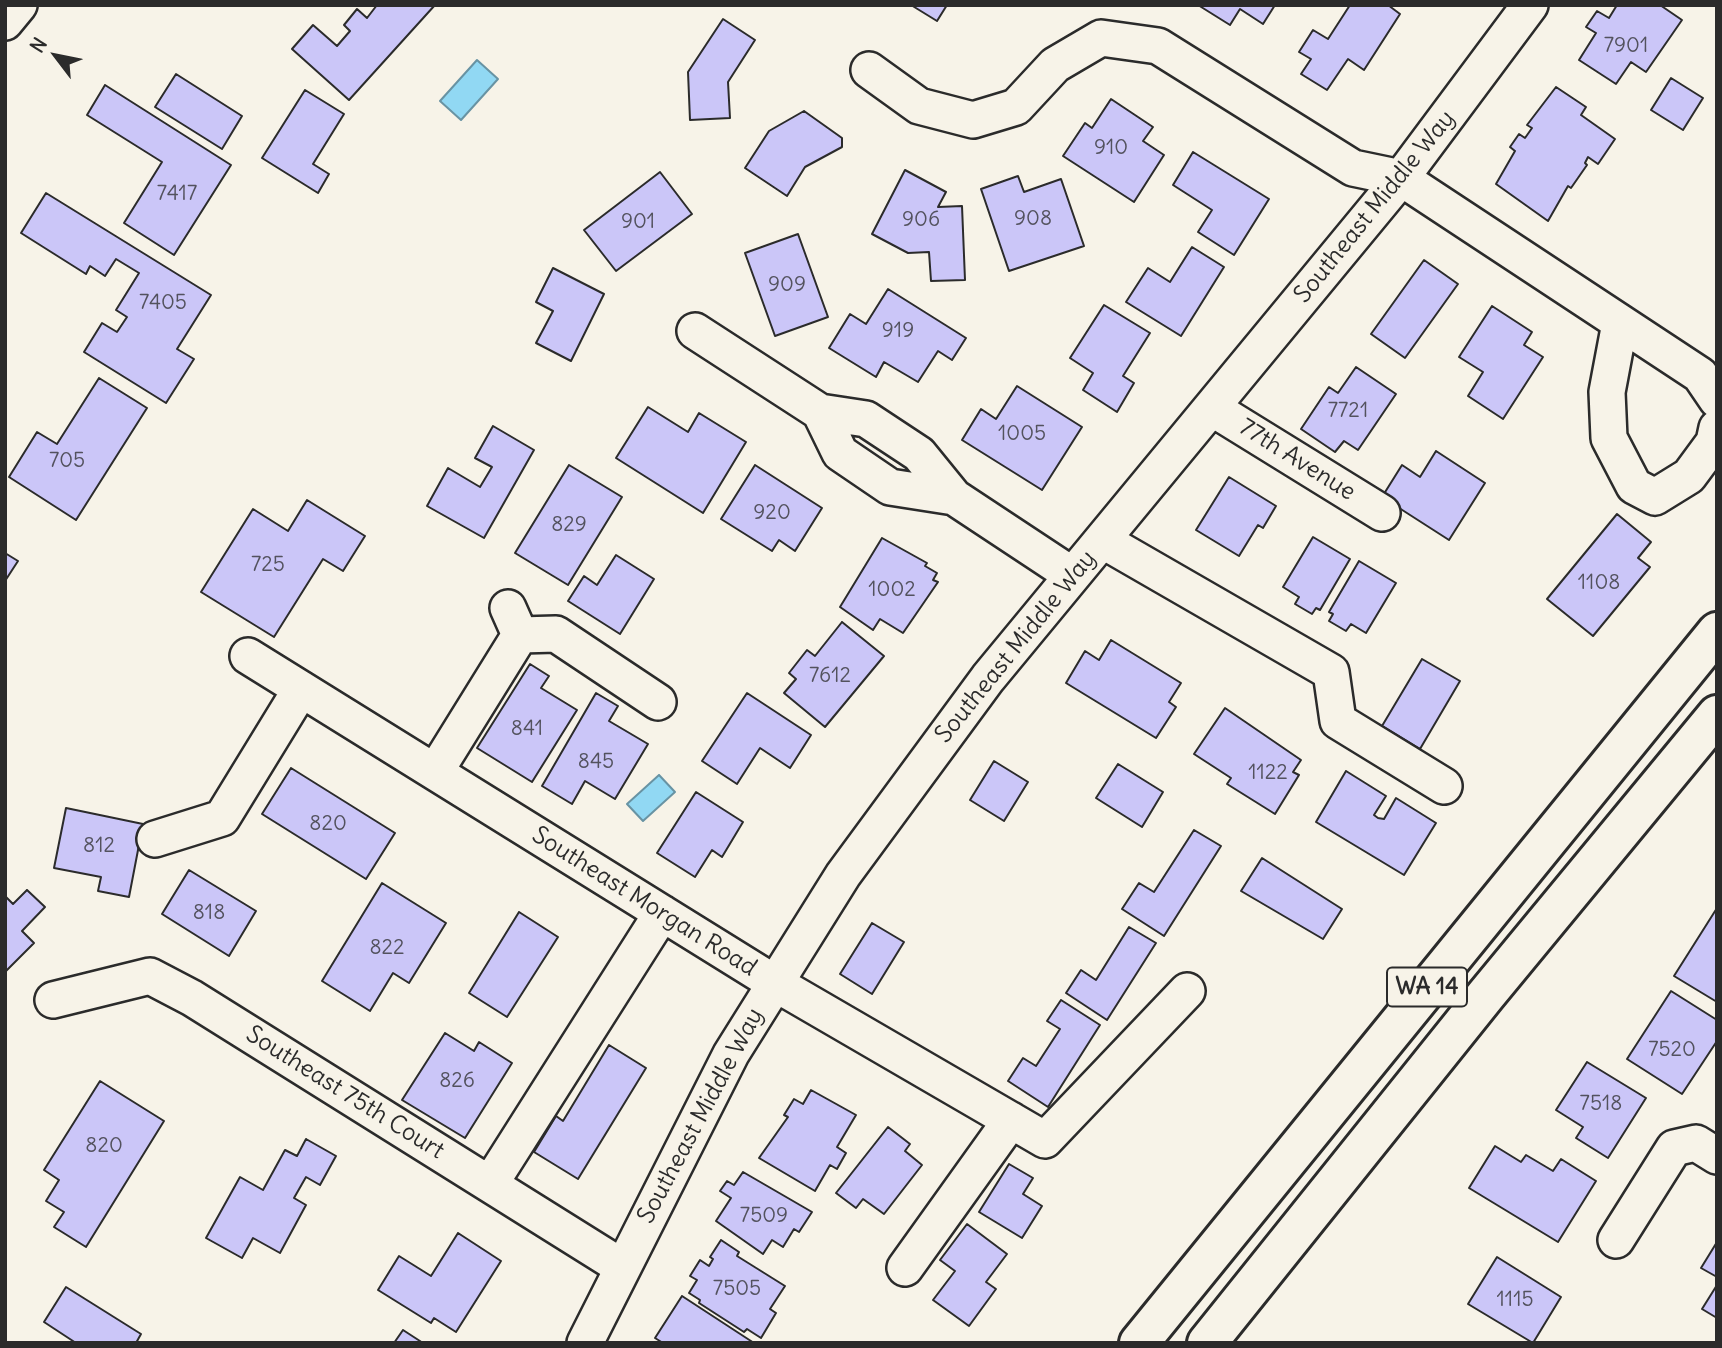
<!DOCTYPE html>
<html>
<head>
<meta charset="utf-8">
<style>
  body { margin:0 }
  #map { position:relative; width:1722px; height:1348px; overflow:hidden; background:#f7f3e8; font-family:Delius,sans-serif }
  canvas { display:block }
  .frame { position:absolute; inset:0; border:7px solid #2b2b2b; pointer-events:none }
  .north { position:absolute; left:21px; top:21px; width:70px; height:70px; -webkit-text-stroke:5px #f7f3e8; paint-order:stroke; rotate:302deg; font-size:19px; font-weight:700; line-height:28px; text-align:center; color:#2b2b2b }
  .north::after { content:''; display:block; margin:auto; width:24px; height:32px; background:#2b2b2b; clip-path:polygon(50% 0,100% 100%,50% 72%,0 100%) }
</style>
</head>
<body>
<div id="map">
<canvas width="1722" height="1348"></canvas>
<div class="frame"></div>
<div class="north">N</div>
</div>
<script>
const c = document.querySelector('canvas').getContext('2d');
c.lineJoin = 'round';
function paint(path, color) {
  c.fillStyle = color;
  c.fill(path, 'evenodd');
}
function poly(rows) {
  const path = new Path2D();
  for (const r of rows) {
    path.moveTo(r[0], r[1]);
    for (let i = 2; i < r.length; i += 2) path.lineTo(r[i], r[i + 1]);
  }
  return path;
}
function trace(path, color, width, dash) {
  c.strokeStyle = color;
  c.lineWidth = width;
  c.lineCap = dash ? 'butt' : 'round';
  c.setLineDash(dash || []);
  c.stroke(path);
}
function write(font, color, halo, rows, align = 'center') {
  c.font = font + ' Delius,sans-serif';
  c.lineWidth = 7;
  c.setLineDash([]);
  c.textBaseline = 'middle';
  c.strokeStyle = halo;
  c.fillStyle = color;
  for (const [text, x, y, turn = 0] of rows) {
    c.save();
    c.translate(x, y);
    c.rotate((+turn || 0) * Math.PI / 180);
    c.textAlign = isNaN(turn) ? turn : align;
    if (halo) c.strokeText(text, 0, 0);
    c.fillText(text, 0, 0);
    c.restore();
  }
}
const water = poly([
  [477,60,498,79,461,120,440,101,477,60],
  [659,775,675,792,643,821,627,804,659,775]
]);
paint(water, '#91d8f3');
trace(water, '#6893a3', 2);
const building = poly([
  [377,5,435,5,349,100,292,49,313,25,337,46,350,31,344,25,357,9,367,18,377,5],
  [911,5,947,5,937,21,911,5],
  [1198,5,1275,5,1263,24,1240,9,1230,25,1198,5],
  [1350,5,1388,5,1400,14,1364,70,1348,59,1327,90,1301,74,1311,59,1299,52,1313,30,1328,39,1350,5],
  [1617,5,1660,5,1682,20,1646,72,1631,62,1616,84,1579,60,1596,33,1586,27,1597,11,1609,18,1617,5],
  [723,19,755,40,728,82,730,118,690,120,688,72,723,19],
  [176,74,242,116,222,149,155,107,176,74],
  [1671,78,1703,98,1683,130,1651,110,1671,78],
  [105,85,231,165,174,255,124,223,162,162,87,115,105,85],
  [1556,87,1586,107,1581,115,1615,139,1598,164,1588,157,1585,163,1587,165,1571,188,1568,186,1548,221,1496,184,1515,151,1510,147,1519,134,1525,138,1532,128,1527,125,1556,87],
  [305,90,344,114,313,164,329,174,318,193,262,158,305,90],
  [1111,99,1153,127,1143,141,1164,155,1134,202,1063,156,1085,123,1092,128,1111,99],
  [804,111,842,138,842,147,805,167,787,196,745,168,769,131,804,111],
  [1193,152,1269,199,1234,255,1198,232,1212,210,1173,185,1193,152],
  [905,170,946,192,938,207,962,206,965,280,931,281,929,252,908,253,872,234,905,170],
  [660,172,692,214,616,271,584,230,660,172],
  [1018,176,1024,192,1061,179,1084,246,1009,271,981,189,1018,176],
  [46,193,211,295,177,349,194,359,166,403,84,352,102,323,117,332,127,317,116,310,139,273,116,259,105,276,90,266,86,274,21,233,46,193],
  [798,234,828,317,775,336,745,253,798,234],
  [1192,247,1224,267,1181,336,1126,302,1148,268,1170,282,1192,247],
  [1424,260,1458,284,1405,358,1371,334,1424,260],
  [553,268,604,294,571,361,536,343,553,311,536,302,553,268],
  [888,289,966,338,952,360,938,351,918,382,884,362,876,377,829,348,850,314,866,324,888,289],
  [1104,305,1150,333,1123,376,1134,383,1117,412,1083,390,1093,373,1070,358,1104,305],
  [1492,306,1532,332,1524,345,1543,357,1503,419,1468,396,1483,372,1459,357,1492,306],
  [1356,367,1396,394,1358,450,1344,441,1335,452,1301,429,1329,387,1338,393,1356,367],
  [99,378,147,408,76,520,9,477,37,432,57,444,99,378],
  [1017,386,1082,427,1042,490,962,440,981,409,996,419,1017,386],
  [648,407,688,432,699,413,746,442,703,513,616,458,648,407],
  [493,426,534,450,484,538,427,506,448,468,480,487,492,467,475,458,493,426],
  [1436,451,1485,483,1449,540,1382,497,1402,465,1420,477,1436,451],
  [569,465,622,497,568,585,515,553,569,465],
  [755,465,822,508,795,551,779,540,772,551,721,519,755,465],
  [1229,477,1276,506,1263,528,1258,525,1239,556,1196,530,1229,477],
  [307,500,365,536,343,571,323,559,274,637,201,592,253,509,288,531,307,500],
  [1617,514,1651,542,1638,558,1650,567,1593,636,1547,599,1617,514],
  [1313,537,1350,559,1320,610,1316,608,1312,614,1295,604,1299,597,1283,587,1313,537],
  [882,538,927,563,925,566,937,573,933,580,938,582,903,633,880,619,873,630,840,607,882,538],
  [5,553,18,561,5,581,5,553],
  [616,555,654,579,620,634,568,601,584,576,597,585,616,555],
  [1359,561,1396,583,1366,633,1351,624,1346,631,1329,621,1333,614,1329,612,1359,561],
  [842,622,884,656,825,727,784,693,796,679,789,673,807,650,815,656,842,622],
  [1111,640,1181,683,1169,702,1176,707,1156,738,1066,683,1085,651,1099,660,1111,640],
  [1422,659,1460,681,1420,749,1382,726,1422,659],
  [530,664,549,676,541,688,577,710,532,782,477,748,530,664],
  [596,693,618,706,609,721,648,744,615,799,585,781,572,804,542,786,596,693],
  [747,693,811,735,790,768,760,748,737,784,702,761,747,693],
  [1225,708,1301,760,1293,772,1299,775,1275,814,1227,784,1231,778,1194,754,1225,708],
  [994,761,1028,782,1004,821,970,800,994,761],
  [1118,764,1163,792,1142,827,1096,798,1118,764],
  [291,768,395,833,366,879,262,814,291,768],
  [1346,771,1386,796,1374,815,1378,818,1384,819,1396,798,1436,823,1404,875,1316,822,1346,771],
  [696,792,743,822,722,857,712,850,695,877,657,853,696,792],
  [66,808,143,824,129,897,98,891,101,877,54,868,66,808],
  [1194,830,1221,846,1164,936,1122,909,1139,883,1154,892,1194,830],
  [1262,858,1342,909,1323,939,1241,891,1262,858],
  [189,870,256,911,229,956,162,914,189,870],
  [382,883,446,923,409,983,393,973,370,1011,322,981,382,883],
  [27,890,45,907,22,931,34,943,5,972,5,896,13,904,27,890],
  [1717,908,1717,1002,1674,976,1717,908],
  [519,912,558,937,507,1017,469,993,519,912],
  [872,923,904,942,872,994,840,974,872,923],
  [1129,927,1156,943,1107,1020,1066,993,1081,970,1096,980,1129,927],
  [1671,991,1717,1020,1717,1041,1682,1094,1627,1059,1671,991],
  [1061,1000,1100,1025,1048,1107,1008,1081,1023,1058,1036,1066,1060,1029,1047,1021,1061,1000],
  [445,1033,474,1051,479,1042,512,1063,465,1138,402,1100,445,1033],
  [609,1045,646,1068,578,1179,534,1152,556,1116,563,1121,609,1045],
  [1587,1062,1646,1098,1608,1158,1576,1138,1583,1127,1556,1110,1587,1062],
  [100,1081,164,1121,86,1247,54,1227,64,1212,46,1201,59,1180,44,1170,100,1081],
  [811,1090,856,1115,837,1147,846,1153,837,1169,830,1165,815,1191,759,1158,788,1117,784,1115,794,1099,803,1104,811,1090],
  [888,1127,910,1144,905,1151,922,1165,884,1214,863,1199,856,1208,836,1193,888,1127],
  [306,1139,336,1156,320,1185,306,1177,294,1198,306,1205,280,1253,253,1238,242,1258,206,1238,240,1177,263,1190,285,1150,297,1156,306,1139],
  [1495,1146,1521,1162,1526,1155,1553,1171,1561,1159,1596,1181,1558,1242,1469,1188,1495,1146],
  [1009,1164,1033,1178,1023,1194,1042,1206,1022,1238,979,1212,1009,1164],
  [743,1172,812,1212,799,1232,794,1229,783,1247,772,1240,763,1254,716,1221,731,1198,720,1191,727,1181,734,1185,743,1172],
  [967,1224,1007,1254,986,1282,996,1289,969,1326,933,1300,955,1271,940,1260,967,1224],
  [458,1233,501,1261,456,1332,434,1318,431,1323,378,1290,399,1256,431,1276,458,1233],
  [721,1240,739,1252,737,1256,785,1286,770,1309,776,1313,761,1338,747,1329,744,1332,699,1303,700,1300,689,1293,697,1280,690,1276,700,1260,709,1266,713,1259,710,1257,721,1240],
  [1717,1242,1717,1277,1701,1268,1717,1242],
  [1497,1257,1561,1297,1533,1343,1468,1304,1497,1257],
  [1717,1285,1717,1318,1702,1309,1717,1285],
  [66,1287,141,1334,136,1343,76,1343,44,1322,66,1287],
  [682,1296,754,1343,663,1343,655,1338,682,1296],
  [403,1330,423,1343,394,1343,403,1330]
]);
paint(building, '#cbc6f8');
trace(building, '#2b2b2b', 2);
const minor = poly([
  [5,22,19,5],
  [869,70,919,106,973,120,1016,107,1055,65,1101,38,1158,46,1353,168,1401,178,1700,375,1717,400],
  [1620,323,1607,392,1609,438,1634,486,1655,497,1689,476,1714,442,1717,428],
  [695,331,820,412,866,419,919,454,954,497,1072,575],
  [1212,408,1382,513],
  [820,412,840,453,890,487,954,497],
  [1102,540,1331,672,1338,721,1444,786],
  [520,635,556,634,658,702],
  [248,656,773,982,1045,1140,1187,991],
  [435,772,520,635,508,608],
  [155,839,222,818,301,689],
  [53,1000,150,976,192,998,622,1267],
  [490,1184,662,913],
  [1616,1240,1674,1148,1696,1143,1717,1156],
  [905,1268,1011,1120],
  [585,1343,731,1054,843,875,988,678,1401,178,1530,5]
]);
const highway = poly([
  [1139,1343,1717,632],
  [1207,1343,1486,995,1717,715]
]);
trace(minor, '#2b2b2b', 40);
trace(highway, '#2b2b2b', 44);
trace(minor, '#f7f3e8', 35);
trace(highway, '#f7f3e8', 38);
write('21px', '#53525e', null, [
  ["7901",1626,46],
  ["910",1111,148],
  ["7417",177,194],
  ["908",1033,219],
  ["906",921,220],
  ["901",638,222],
  ["909",787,285],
  ["7405",163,303],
  ["919",898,331],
  ["7721",1348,411],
  ["1005",1022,434],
  ["705",67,461],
  ["920",772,513],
  ["829",569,525],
  ["725",268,565],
  ["1108",1599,583],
  ["1002",892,590],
  ["7612",830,676],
  ["841",527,729],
  ["845",596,762],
  ["1122",1268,773],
  ["820",328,824],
  ["812",99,846],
  ["818",209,913],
  ["822",387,948],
  ["7520",1672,1050],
  ["826",457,1081],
  ["7518",1601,1104],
  ["820",104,1146],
  ["7509",764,1216],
  ["7505",737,1289],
  ["1115",1515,1300]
]);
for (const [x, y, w] of [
  [1427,987,80]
]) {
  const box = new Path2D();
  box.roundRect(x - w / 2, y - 19.5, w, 39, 5);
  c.fillStyle = '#f7f3e8';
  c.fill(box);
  trace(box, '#2b2b2b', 2);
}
write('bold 23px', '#2b2b2b', null, [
  ["WA 14",1427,987]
]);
write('24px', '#2b2b2b', '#f7f3e8', [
  ["Southeast Middle Way",1375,207,-51],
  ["77th Avenue",1297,460,32],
  ["Southeast Middle Way",1016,647,-51],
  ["Southeast Morgan Road",644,902,32],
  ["Southeast 75th Court",345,1093,32],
  ["Southeast Middle Way",701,1116,-62]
]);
</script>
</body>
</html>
